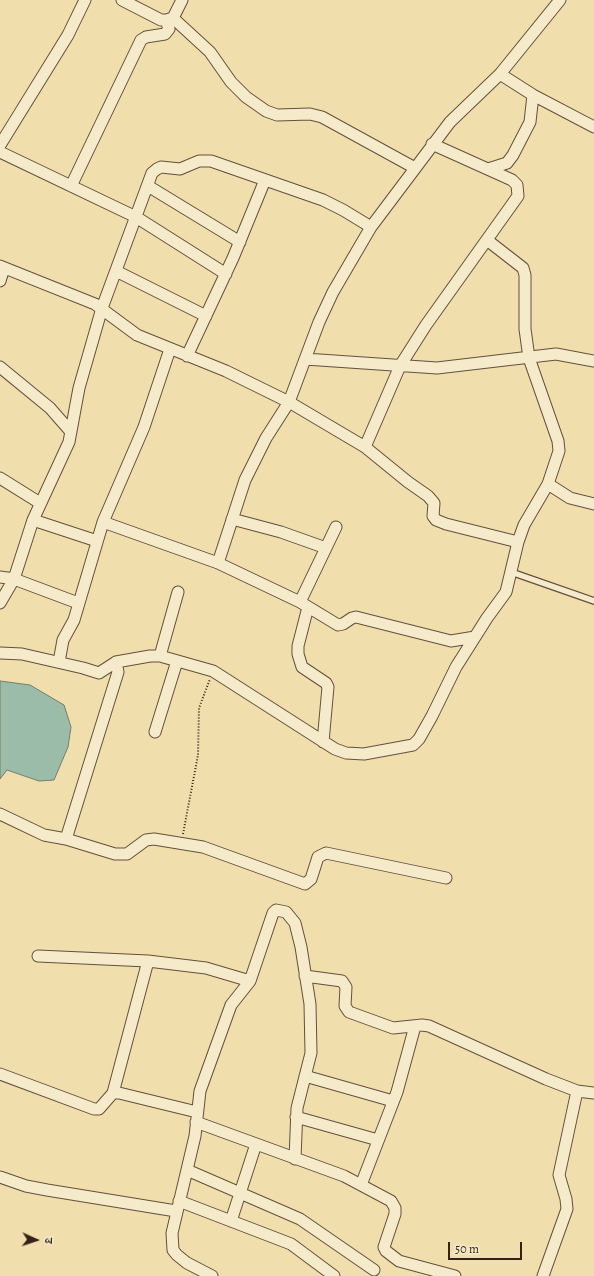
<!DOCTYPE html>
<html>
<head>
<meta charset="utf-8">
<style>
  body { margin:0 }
  #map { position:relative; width:594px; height:1276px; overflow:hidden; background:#f0dead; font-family:Alegreya,"Noto Serif Devanagari",serif }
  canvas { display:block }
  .north { position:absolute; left:16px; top:1220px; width:40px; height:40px; -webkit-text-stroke:3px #f5eaca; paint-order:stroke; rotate:93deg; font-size:11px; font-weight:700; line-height:16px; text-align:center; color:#352116 }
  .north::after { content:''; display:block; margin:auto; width:14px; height:18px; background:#352116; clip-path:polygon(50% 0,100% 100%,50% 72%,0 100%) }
  .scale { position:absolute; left:448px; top:1242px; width:74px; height:18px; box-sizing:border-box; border:2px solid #352116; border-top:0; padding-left:5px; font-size:12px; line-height:14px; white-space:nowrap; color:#352116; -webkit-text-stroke:3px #f5eaca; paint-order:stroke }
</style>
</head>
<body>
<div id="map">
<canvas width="594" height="1276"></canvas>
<div class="north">उ</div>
<div class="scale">50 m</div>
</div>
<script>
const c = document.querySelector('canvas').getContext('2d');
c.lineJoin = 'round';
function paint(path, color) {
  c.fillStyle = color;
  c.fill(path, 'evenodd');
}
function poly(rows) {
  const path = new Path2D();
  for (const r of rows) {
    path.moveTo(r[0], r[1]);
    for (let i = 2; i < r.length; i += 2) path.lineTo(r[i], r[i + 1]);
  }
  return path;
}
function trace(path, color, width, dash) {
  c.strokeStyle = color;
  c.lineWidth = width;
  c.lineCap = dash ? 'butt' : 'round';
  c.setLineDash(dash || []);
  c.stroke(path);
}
const water = poly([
  [0,681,30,685,64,705,71,727,68,747,54,780,39,781,7,770,0,779,0,681]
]);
paint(water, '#9abca9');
trace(water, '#727e6e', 1);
const lane = poly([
  [511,572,594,601]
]);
const street = poly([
  [122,0,161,20,166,20,173,18,182,0],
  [173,18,210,52,231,82,246,97,266,111,277,115,310,114,322,117,415,168],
  [500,74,533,95,594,127],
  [0,145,68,35,85,0],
  [0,152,136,217,226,274],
  [488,169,507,163,513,155,530,122,533,95],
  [71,186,141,40,146,37,165,34,169,29,166,20],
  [148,186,240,242],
  [0,266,95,304,137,335,226,371,289,402,365,447,408,482,428,496,434,503,433,516,436,520,446,524,518,542],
  [116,271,206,316],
  [0,281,4,268],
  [187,356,233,258,265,180],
  [305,359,437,368,556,354,594,361],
  [0,367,50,408,71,432],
  [365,447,400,366,426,325,518,196,517,185,512,180,432,144],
  [0,478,40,503],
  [548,484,570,498,594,504],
  [232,519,281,532,326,548],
  [33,520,97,541],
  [103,522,218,563,300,602,338,625,343,624,352,618,356,617,451,641,475,637],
  [218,563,245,480,266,438,289,402,319,322,333,292,371,227,450,122,500,74,560,0],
  [0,577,14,579,78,603],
  [300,602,336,527],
  [0,603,14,579,33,520,69,442,79,388,102,308,152,173,157,169,161,167,180,169,199,161,211,161,323,200,343,210,371,227],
  [308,607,298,646,298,654,302,667,326,683,328,687,323,742],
  [0,653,22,654,83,668,99,673,116,662,150,656,160,656,213,671,335,749,346,753,364,754,413,745,419,739,432,716,456,667,487,618,506,592,518,542,524,525,548,484,559,451,558,441,529,358,525,329,525,275,523,268,487,240],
  [160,656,178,592],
  [59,662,63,640,74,620,103,522,144,427,170,349],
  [155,732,177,661],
  [0,814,44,835,66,839,115,854,127,854,146,840,154,839,203,847,305,884,311,879,318,857,326,853,446,878],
  [66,839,118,672,116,662],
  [38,956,148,961,206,968,250,981],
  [305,976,342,981,346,987,345,1006,349,1012,393,1028,422,1025,429,1026,546,1079,577,1091,594,1093],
  [0,1074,94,1109,99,1109,113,1093,119,1093,197,1112],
  [305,1076,393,1101],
  [113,1093,148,961],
  [296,1117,378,1140],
  [196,1122,344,1176,391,1201,395,1208,395,1214,384,1247,386,1251,399,1261,455,1276],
  [187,1170,300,1219,374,1270],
  [0,1177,26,1186,47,1190,176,1211],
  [361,1185,397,1092,415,1026],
  [179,1201,291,1244,334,1276],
  [231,1221,256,1144],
  [212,1276,187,1263,177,1255,173,1250,172,1233,195,1136,200,1091,231,1005,250,981,273,913,276,910,286,912,295,923,301,947,310,1004,311,1053,297,1108,295,1159],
  [543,1276,567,1209,566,1199,559,1175,577,1091]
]);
trace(lane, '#64503c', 8);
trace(street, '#64503c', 13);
trace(poly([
  [183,834,198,755,199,708,210,679]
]), '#352116', 2, [1, 2]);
trace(lane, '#f5eaca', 5.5);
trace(street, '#f5eaca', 11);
</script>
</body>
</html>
